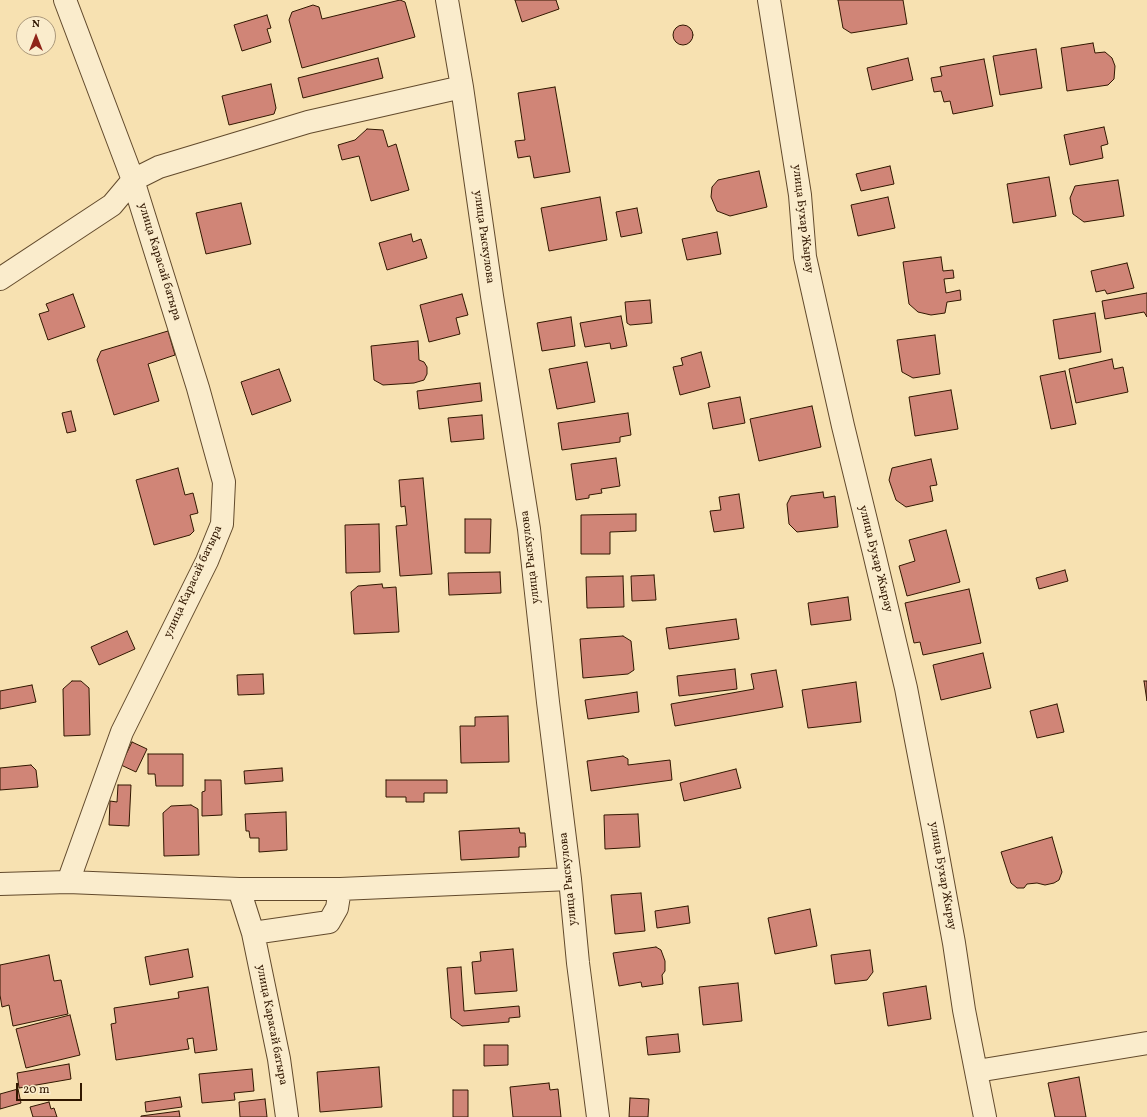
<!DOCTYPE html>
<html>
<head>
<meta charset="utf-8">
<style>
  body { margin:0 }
  #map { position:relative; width:1147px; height:1117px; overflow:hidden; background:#f7e1b1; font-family:Vollkorn,serif }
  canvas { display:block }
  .north { position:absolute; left:16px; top:16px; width:40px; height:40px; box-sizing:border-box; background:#faeccc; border:1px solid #aa977a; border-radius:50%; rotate:0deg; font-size:11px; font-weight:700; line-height:16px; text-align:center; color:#311700 }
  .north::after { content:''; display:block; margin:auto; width:14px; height:18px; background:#8f2418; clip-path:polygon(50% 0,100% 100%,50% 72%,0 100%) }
  .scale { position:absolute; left:16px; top:1083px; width:66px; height:18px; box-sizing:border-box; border:2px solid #311700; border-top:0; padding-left:5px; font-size:12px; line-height:14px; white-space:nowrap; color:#311700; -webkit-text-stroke:3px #faeccc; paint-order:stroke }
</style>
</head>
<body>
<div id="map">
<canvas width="1147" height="1117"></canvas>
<div class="north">N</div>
<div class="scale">20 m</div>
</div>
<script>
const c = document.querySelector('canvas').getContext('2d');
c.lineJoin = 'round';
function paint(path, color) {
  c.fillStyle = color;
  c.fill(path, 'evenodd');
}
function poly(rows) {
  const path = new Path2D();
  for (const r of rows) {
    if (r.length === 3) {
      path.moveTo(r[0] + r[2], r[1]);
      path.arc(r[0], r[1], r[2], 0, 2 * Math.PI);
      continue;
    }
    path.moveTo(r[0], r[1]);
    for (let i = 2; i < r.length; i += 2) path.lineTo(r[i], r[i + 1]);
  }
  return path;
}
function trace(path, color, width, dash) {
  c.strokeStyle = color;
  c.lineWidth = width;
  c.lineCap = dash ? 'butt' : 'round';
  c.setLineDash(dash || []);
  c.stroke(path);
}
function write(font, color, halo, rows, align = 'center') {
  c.font = font + ' Vollkorn,serif';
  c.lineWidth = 3;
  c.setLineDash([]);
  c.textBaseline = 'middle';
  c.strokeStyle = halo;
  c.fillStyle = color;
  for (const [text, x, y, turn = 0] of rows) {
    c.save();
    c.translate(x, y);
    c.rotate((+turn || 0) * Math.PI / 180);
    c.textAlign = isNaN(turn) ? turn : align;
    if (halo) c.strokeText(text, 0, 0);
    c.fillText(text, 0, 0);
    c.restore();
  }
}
const building = poly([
  [400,0,405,2,415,37,302,68,289,20,292,12,313,5,319,7,322,19,400,0],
  [515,0,556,0,559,9,522,22,515,0],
  [838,0,903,0,907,24,851,33,843,28,838,0],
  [267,15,271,28,267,29,271,42,242,51,234,25,267,15],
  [683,35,10],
  [1093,43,1095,53,1105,52,1112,58,1115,66,1114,79,1108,85,1067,91,1061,48,1093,43],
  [1036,49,1042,88,1000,95,993,56,1036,49],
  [378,58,383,78,303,98,298,78,378,58],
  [908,58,913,80,872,90,867,68,908,58],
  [984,59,993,106,953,114,950,101,944,102,941,91,934,92,931,78,942,76,940,67,984,59],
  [271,84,276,108,274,114,229,125,222,96,271,84],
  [555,87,570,172,534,178,530,156,518,158,515,141,525,140,518,93,555,87],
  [1104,127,1108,144,1101,146,1103,158,1070,165,1064,135,1104,127],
  [367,129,383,130,388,147,396,144,409,190,371,201,359,156,342,160,338,145,355,140,367,129],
  [890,166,894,184,861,191,856,174,890,166],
  [759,171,767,207,730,216,717,211,711,197,712,187,718,180,759,171],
  [1049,177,1056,216,1013,223,1007,184,1049,177],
  [1118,180,1124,216,1084,222,1073,214,1070,198,1075,186,1118,180],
  [600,197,607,240,549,251,541,208,600,197],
  [888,197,895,228,858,236,851,205,888,197],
  [241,203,251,244,206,254,196,213,241,203],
  [637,208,642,233,621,237,616,212,637,208],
  [717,232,721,254,687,260,682,239,717,232],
  [411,234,413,242,421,239,427,258,387,270,379,243,411,234],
  [941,257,943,271,953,270,954,278,944,279,946,293,960,290,961,300,947,302,945,313,931,315,918,312,909,304,903,262,941,257],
  [1127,263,1134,288,1107,294,1105,290,1096,292,1091,271,1127,263],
  [1147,293,1147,317,1144,312,1105,319,1102,301,1147,293],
  [73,294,85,327,48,340,39,314,49,311,46,304,73,294],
  [462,294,468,315,456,318,460,334,429,342,420,305,462,294],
  [650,300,652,323,630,325,627,323,625,302,650,300],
  [1095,313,1101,352,1059,359,1053,320,1095,313],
  [621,316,627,346,611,349,610,343,585,347,580,323,621,316],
  [571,317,575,346,542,351,537,323,571,317],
  [168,331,175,355,148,364,159,401,114,415,97,360,101,351,168,331],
  [935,335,940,374,913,378,902,372,897,340,935,335],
  [418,341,419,360,424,362,427,367,427,374,424,380,414,383,383,385,374,380,371,346,418,341],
  [701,352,710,387,680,395,673,367,683,365,681,358,701,352],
  [1112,359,1114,369,1123,367,1128,392,1076,403,1069,369,1112,359],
  [587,362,595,402,557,409,549,369,587,362],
  [279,369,291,401,252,415,241,382,279,369],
  [1065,371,1076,424,1051,429,1040,376,1065,371],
  [480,383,482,401,419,409,417,391,480,383],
  [951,390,958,429,915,436,909,397,951,390],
  [740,397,745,423,713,429,708,403,740,397],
  [812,406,821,447,759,461,750,419,812,406],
  [71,411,76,431,67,433,62,413,71,411],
  [628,413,631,435,620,437,620,442,562,450,558,423,628,413],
  [482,415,484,439,451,442,448,418,482,415],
  [616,458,620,486,601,489,602,493,589,495,589,498,576,500,571,464,616,458],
  [931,459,937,485,930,486,933,501,906,507,896,500,889,480,892,468,931,459],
  [178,468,185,495,193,493,198,513,190,515,194,531,190,535,154,545,136,480,178,468],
  [423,478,432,574,400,576,396,526,407,525,405,506,401,507,399,480,423,478],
  [823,492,824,498,835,496,838,527,797,532,789,524,787,504,791,496,823,492],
  [739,494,744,528,714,532,710,511,721,510,719,497,739,494],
  [636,514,636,531,610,532,610,554,581,554,581,515,636,514],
  [465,519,491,519,490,553,465,553,465,519],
  [379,524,380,572,346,573,345,525,379,524],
  [946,530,960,582,907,596,899,566,915,561,909,540,946,530],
  [1065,570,1068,581,1039,589,1036,578,1065,570],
  [500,572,501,593,449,595,448,573,500,572],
  [654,575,656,600,632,601,631,576,654,575],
  [623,576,624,607,587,608,586,577,623,576],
  [382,584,383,588,396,587,399,632,354,634,351,592,358,586,382,584],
  [969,589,981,643,923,655,920,642,914,643,905,603,969,589],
  [848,597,851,620,811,625,808,603,848,597],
  [736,619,739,639,669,649,666,628,736,619],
  [127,631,135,649,99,665,91,647,127,631],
  [623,636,631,641,634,670,628,674,583,678,580,639,623,636],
  [983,653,991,688,941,700,933,665,983,653],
  [735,669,737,689,679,696,677,676,735,669],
  [776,670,783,707,675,726,671,704,754,689,751,674,776,670],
  [263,674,264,694,238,695,237,675,263,674],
  [72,681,81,681,89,688,90,735,64,736,63,689,72,681],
  [1144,681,1147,681,1147,701,1144,681],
  [856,682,861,722,808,728,802,690,856,682],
  [32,685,36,702,0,709,0,691,32,685],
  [637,692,639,712,588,719,585,700,637,692],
  [1057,704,1064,732,1037,738,1030,711,1057,704],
  [508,716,509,762,461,763,460,726,475,726,475,717,508,716],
  [132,742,147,749,136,772,121,765,132,742],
  [148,754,183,754,183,786,156,786,155,774,148,774,148,754],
  [623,756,628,759,628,765,670,760,672,780,591,791,587,761,623,756],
  [31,765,36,770,38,787,0,790,0,768,31,765],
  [282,768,283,781,245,784,244,771,282,768],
  [736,769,741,788,684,801,680,783,736,769],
  [205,780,221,780,222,815,202,816,202,792,205,791,205,780],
  [386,780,447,780,447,793,424,793,424,802,406,802,406,797,386,797,386,780],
  [118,785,131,785,129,826,109,825,110,801,117,802,118,785],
  [191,805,198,809,199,855,164,856,163,813,171,806,191,805],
  [286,812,287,850,259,852,259,838,250,838,249,831,246,831,245,814,286,812],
  [638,814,640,847,605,849,604,815,638,814],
  [519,828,520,833,525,833,526,847,519,847,519,857,461,860,459,831,519,828],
  [1052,837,1062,872,1059,880,1054,883,1045,885,1037,883,1027,884,1024,888,1017,888,1011,883,1001,852,1052,837],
  [641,893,645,931,615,934,611,895,641,893],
  [688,906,690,923,657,928,655,911,688,906],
  [810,909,817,946,775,954,768,918,810,909],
  [656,947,661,950,665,961,665,971,662,975,663,984,642,987,641,982,619,986,613,953,656,947],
  [188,949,193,977,150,985,145,957,188,949],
  [513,949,517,991,475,994,472,962,481,961,480,952,513,949],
  [870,950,873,972,867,980,835,984,831,955,870,950],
  [49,955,54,981,61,980,68,1014,13,1026,9,1005,2,1007,0,995,0,965,49,955],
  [461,967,464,1011,519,1006,520,1017,509,1018,509,1022,462,1026,451,1018,447,968,461,967],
  [738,983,742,1021,703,1025,699,987,738,983],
  [926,986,931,1019,888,1026,883,993,926,986],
  [208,987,217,1050,195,1053,193,1038,187,1039,189,1049,116,1060,111,1024,116,1023,114,1008,179,998,178,992,208,987],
  [70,1015,80,1055,26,1068,16,1029,70,1015],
  [678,1034,680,1052,648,1055,646,1037,678,1034],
  [484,1045,508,1045,508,1065,484,1066,484,1045],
  [69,1064,71,1079,19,1088,17,1073,69,1064],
  [379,1067,382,1107,320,1112,317,1072,379,1067],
  [252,1069,254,1091,234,1093,235,1100,202,1103,199,1074,252,1069],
  [1079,1077,1086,1117,1055,1117,1048,1083,1079,1077],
  [549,1083,550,1090,558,1089,561,1117,513,1117,510,1087,549,1083],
  [18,1089,21,1103,0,1109,0,1094,18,1089],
  [453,1090,468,1090,468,1117,453,1117,453,1090],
  [180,1097,182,1107,146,1112,145,1102,180,1097],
  [630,1098,649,1099,648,1117,629,1117,630,1098],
  [265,1099,267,1117,240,1117,239,1102,265,1099],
  [49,1102,51,1109,54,1108,57,1117,33,1117,30,1107,49,1102],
  [179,1111,180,1117,141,1117,141,1116,179,1111]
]);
paint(building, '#d08577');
trace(building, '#311700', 1);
const minor = poly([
  [65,0,133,180,198,388,224,482,222,524,207,561,122,732,68,882],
  [447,0,462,87,492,296,529,529,548,702,570,879,578,963,598,1117],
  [769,0,800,195,805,257,843,426,874,553,906,688,933,828,954,943,964,1010,985,1117],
  [0,279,112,205,133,180,159,167,308,122,462,87],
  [0,884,68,882,239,889,340,889,570,879],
  [239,889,253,933,279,1059,287,1117],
  [253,933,329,922,337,908,340,889],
  [977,1071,1147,1043]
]);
trace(minor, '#624a2c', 24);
trace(minor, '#faeccc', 22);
write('12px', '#311700', '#faeccc', [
  ["улица Бухар Жырау",802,219,83],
  ["улица Рыскулова",483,237,82],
  ["улица Карасай батыра",159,262,73],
  ["улица Рыскулова",531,557,-97],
  ["улица Бухар Жырау",875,559,76],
  ["улица Карасай батыра",194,582,-65],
  ["улица Бухар Жырау",942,876,80],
  ["улица Рыскулова",569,879,-96],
  ["улица Карасай батыра",271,1025,79]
]);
</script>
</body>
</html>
